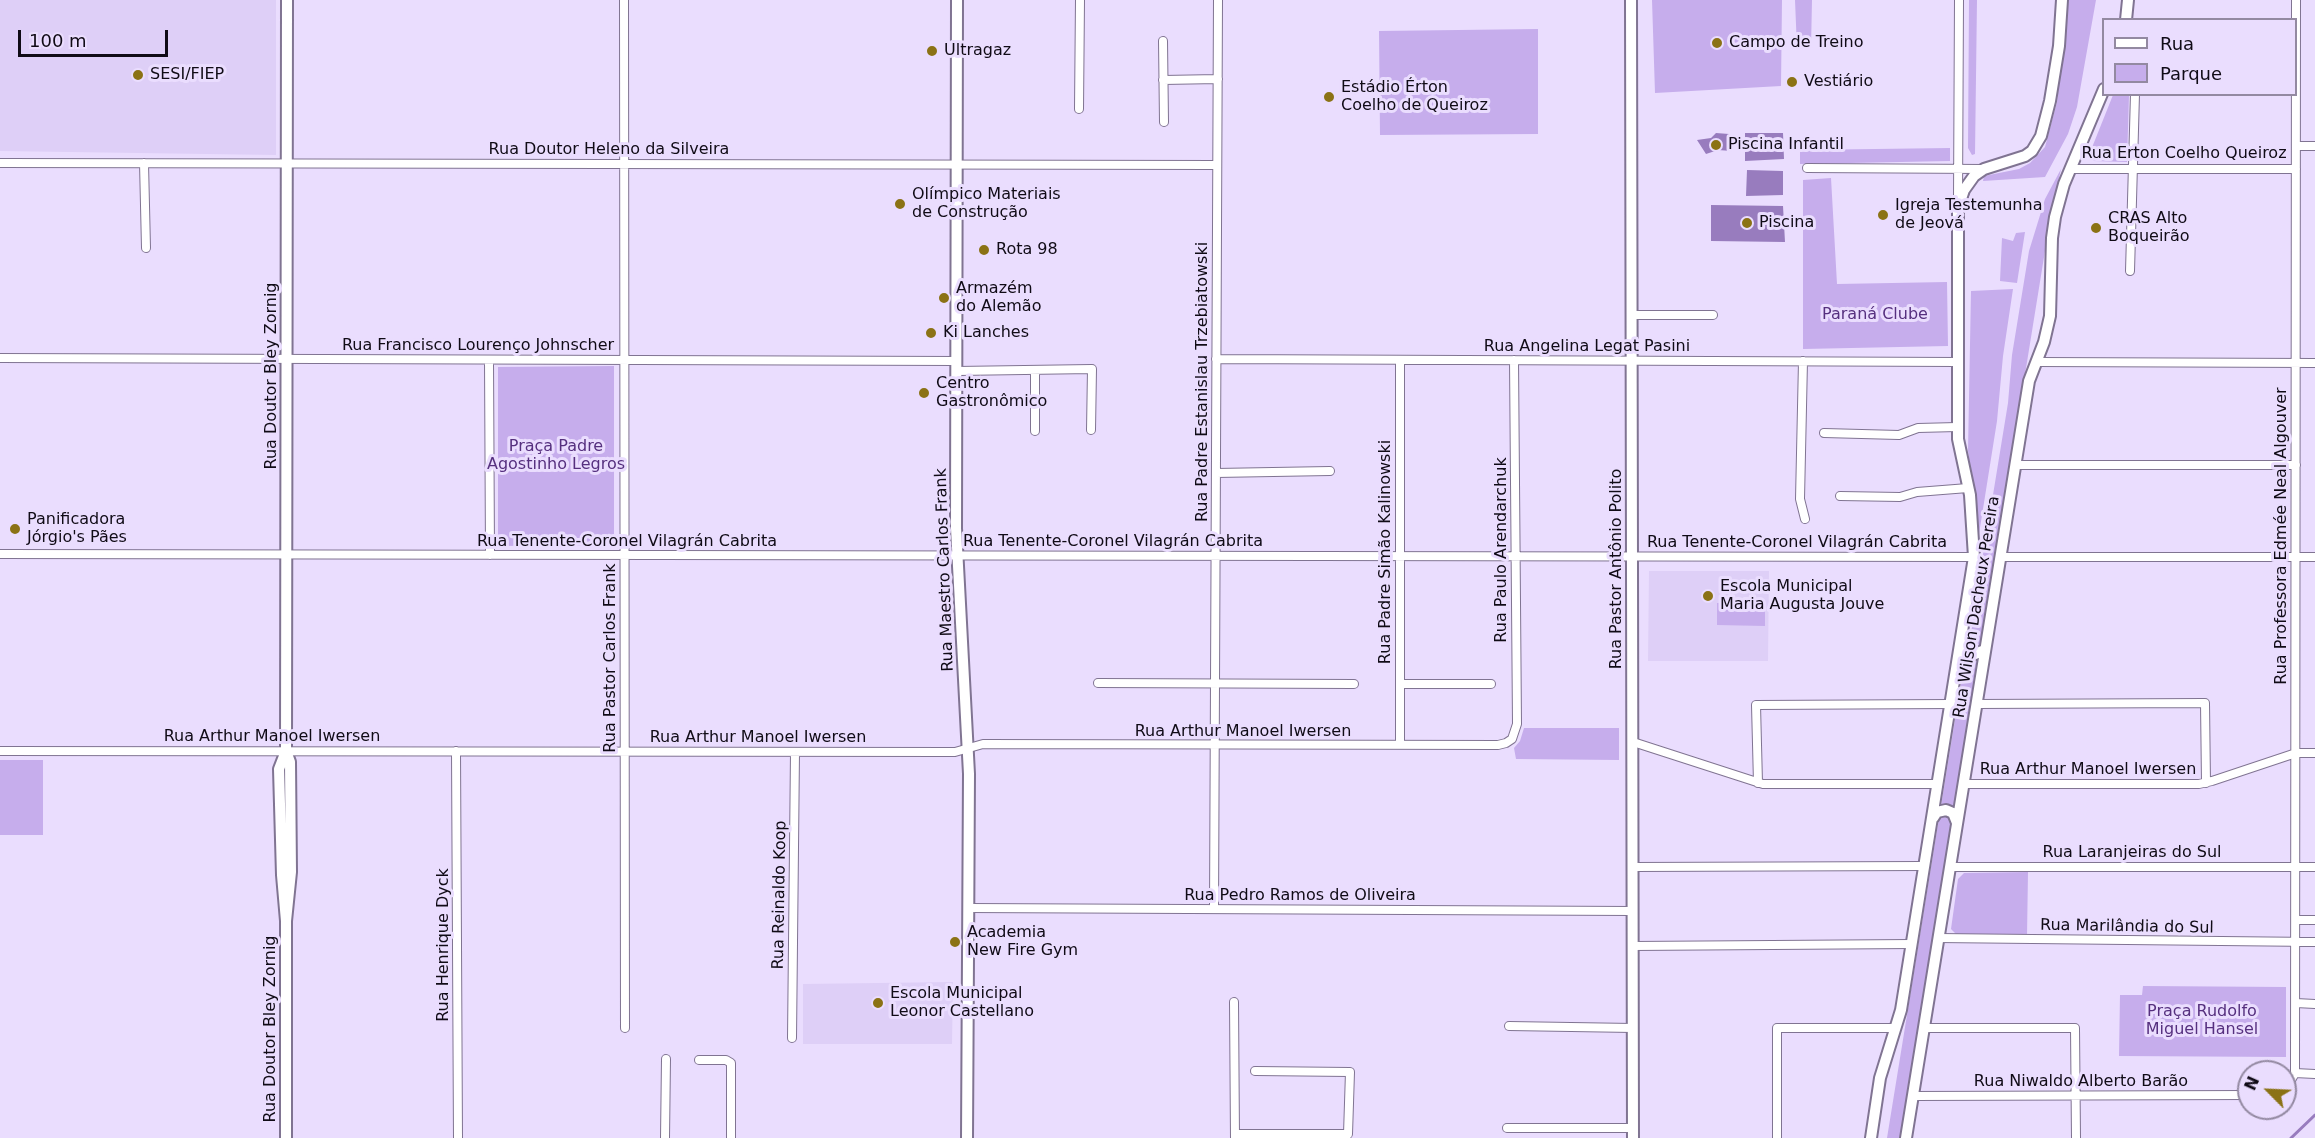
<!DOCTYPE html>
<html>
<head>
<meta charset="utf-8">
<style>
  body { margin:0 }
  #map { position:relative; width:2315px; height:1138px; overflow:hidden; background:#eaddfe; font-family:"DejaVu Sans",sans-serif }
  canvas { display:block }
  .legend { position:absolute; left:2102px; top:18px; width:195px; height:78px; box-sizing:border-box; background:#eaddfe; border:2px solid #9389a1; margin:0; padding:8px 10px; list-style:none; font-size:18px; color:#100b16 }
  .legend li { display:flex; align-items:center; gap:12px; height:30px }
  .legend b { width:30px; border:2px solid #9389a1 }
  .north { position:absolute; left:2237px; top:1060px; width:60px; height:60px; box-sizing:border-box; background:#eaddfe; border:2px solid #9389a1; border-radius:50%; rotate:294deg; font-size:16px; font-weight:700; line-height:24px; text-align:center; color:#100b16 }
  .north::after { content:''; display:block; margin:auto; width:21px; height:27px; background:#8b7215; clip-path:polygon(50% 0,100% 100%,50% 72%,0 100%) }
  .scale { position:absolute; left:18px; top:30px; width:150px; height:27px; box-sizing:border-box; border:3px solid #100b16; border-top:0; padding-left:8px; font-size:18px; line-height:21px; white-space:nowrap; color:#100b16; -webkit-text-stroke:4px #eaddfe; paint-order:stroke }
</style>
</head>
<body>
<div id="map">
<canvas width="2315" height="1138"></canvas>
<ul class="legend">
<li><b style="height:8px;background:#fff"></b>Rua</li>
<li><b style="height:16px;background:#c6adec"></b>Parque</li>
</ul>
<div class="north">N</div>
<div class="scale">100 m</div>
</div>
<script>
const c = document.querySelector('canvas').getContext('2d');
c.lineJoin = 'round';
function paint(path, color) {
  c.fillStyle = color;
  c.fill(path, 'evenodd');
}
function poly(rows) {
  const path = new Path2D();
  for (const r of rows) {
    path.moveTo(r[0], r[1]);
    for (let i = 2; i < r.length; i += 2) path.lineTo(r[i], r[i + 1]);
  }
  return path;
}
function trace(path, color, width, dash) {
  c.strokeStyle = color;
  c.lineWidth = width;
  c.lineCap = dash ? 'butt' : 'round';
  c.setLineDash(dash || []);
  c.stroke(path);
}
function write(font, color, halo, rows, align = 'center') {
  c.font = font + ' "DejaVu Sans",sans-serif';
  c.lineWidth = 6;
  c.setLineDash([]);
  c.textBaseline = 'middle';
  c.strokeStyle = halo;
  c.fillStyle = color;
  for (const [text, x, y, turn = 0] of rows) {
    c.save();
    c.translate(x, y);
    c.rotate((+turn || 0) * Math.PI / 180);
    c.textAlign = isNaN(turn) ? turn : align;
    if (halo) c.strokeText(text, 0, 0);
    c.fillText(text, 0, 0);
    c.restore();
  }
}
paint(poly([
  [0,0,276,0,276,155,0,151],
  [1649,571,1769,571,1768,661,1648,661],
  [953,982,952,1044,803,1044,803,984]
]), '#decff7');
paint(poly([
  [1652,0,1782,0,1781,86,1655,93],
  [1795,0,1812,0,1811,48,1797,49],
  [1969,0,1977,0,1975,154,1972,155,1968,148],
  [2068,0,2096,0,2077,107,2068,134,2045,177,1983,181,1984,176,2019,169,2030,163,2045,147,2057,102],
  [1538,29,1538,134,1380,135,1379,31],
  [2113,95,2129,95,2127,162,2093,161,2089,159,2089,155],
  [1950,148,1950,161,1800,164,1800,150],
  [2061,169,2050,220,1981,646,1975,648,1969,644,1977,599,1976,581,1984,550,2008,403,2012,355,2029,251,2045,199],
  [1831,178,1837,284,1947,282,1948,346,1803,349,1803,180],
  [2025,232,2017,283,2000,281,2002,238,2013,241,2016,233],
  [2013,289,2003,356,1997,421,1979,534,1968,451,1971,291],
  [614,366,614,545,498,546,498,367],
  [1717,603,1765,603,1765,626,1717,625],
  [1965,658,1979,660,1901,1138,1887,1138],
  [1524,728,1619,728,1619,760,1516,759,1514,748,1520,741],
  [0,760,43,760,43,835,0,835],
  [2028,872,2027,936,1957,935,1951,929,1958,879,1964,873],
  [2143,986,2286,987,2286,1057,2119,1056,2120,995,2142,995]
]), '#c6adec');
paint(poly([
  [1716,133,1729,134,1733,138,1732,151,1718,150,1706,154,1697,140,1711,138],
  [1745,133,1783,133,1784,159,1745,161],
  [1747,170,1783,171,1783,195,1746,196],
  [1711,205,1783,206,1785,242,1711,241]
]), '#987cbe');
trace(poly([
  [2291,1138,2315,1115]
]), '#987cbe', 3);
const street = poly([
  [624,0,625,1028],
  [1163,41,1164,122],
  [1163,80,1218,79],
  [1079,109,1080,0],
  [2296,146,2315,146],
  [0,163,1217,165],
  [144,163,146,248],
  [1807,168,1984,169],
  [2071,169,2296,169],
  [1958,199,1959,0],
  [2130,271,2135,94],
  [1632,315,1713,315],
  [0,358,957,361],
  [1216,359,1958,362],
  [489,360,490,555],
  [1803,361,1800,499,1805,519],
  [2037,362,2315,363],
  [1035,370,1035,431],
  [957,371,1092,369,1091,430],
  [1824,433,1899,435,1918,428,1957,427],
  [2015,465,2296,465],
  [1216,473,1330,471],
  [1840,496,1900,497,1917,492,1968,488],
  [0,554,1974,557],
  [2000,557,2315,557],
  [1098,683,1354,684],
  [1400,684,1491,684],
  [1976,704,2205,703,2206,783],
  [1633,742,1763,784,1938,784],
  [1400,745,1400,360],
  [0,751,955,752,983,744,1498,745,1506,743,1512,739,1517,724,1514,360],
  [456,751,458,1138],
  [1758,783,1756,705,1951,704],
  [1963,784,2199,784,2212,781,2296,753,2315,753],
  [1633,867,1924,866],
  [1950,867,2315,867],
  [968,908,1633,911],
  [1214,909,1218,0],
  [2296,920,2315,920],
  [1938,938,2315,942],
  [1633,946,1912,944],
  [1234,1002,1235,1138],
  [2296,1003,2315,1004],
  [1509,1026,1633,1028],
  [1924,1028,2075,1028,2076,1138],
  [792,1038,795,752],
  [699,1060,726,1060,731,1063,731,1138],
  [2295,1073,2296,0],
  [2285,1091,2295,1073,2315,1074],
  [1913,1096,2249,1095],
  [1507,1128,1633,1128],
  [1235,1134,1348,1134,1350,1072,1255,1071],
  [665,1138,666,1059],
  [1777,1138,1777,1028,1894,1028]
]);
const secondary = poly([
  [957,0,956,528,969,774,967,1138],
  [1631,0,1633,1138],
  [2126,20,2128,0],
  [1961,642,1970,653,1975,654,1985,650],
  [1933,818,1937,812,1946,810,1953,813,1957,823],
  [286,921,291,872,290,762,286,751,287,0],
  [286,1138,286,921,282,875,279,769,286,751],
  [1871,1138,1880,1078,1901,1010,1974,557,1970,495,1958,439,1958,208,1964,190,1974,176,1984,169,2025,156,2032,151,2041,136,2050,101,2059,46,2062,0],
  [1906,1138,2029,381,2044,342,2050,316,2052,238,2055,217,2064,184,2104,89]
]);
trace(street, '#807492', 10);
trace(secondary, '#807492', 14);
trace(street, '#fff', 8);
trace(secondary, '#fff', 10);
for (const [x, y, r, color] of [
  [1717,43,6,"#8b7215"],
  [932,51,6,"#8b7215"],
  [138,75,6,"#8b7215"],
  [1792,82,6,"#8b7215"],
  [1329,97,6,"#8b7215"],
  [1716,145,6,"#8b7215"],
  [900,204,6,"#8b7215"],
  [1883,215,6,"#8b7215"],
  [1747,223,6,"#8b7215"],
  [2096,228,6,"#8b7215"],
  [984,250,6,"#8b7215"],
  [944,298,6,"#8b7215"],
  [931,333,6,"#8b7215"],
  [924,393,6,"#8b7215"],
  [15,529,6,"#8b7215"],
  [1708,596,6,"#8b7215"],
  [955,942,6,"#8b7215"],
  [878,1003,6,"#8b7215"]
]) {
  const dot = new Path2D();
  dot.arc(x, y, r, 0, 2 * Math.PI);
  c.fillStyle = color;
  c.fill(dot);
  trace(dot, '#eaddfe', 2);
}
write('16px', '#100b16', '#eaddfe', [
  ["Campo de Treino",1729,43],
  ["Ultragaz",944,51],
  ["SESI/FIEP",150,75],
  ["Vestiário",1804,82],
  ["Estádio Érton",1341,88],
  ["Coelho de Queiroz",1341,106],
  ["Piscina Infantil",1728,145],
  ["Olímpico Materiais",912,195],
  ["de Construção",912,213],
  ["Igreja Testemunha",1895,206],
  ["de Jeová",1895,224],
  ["CRAS Alto",2108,219],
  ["Boqueirão",2108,237],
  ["Piscina",1759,223],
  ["Rota 98",996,250],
  ["Armazém",956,289],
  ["do Alemão",956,307],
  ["Ki Lanches",943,333],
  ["Centro",936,384],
  ["Gastronômico",936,402],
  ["Panificadora",27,520],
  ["Jórgio's Pães",27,538],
  ["Escola Municipal",1720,587],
  ["Maria Augusta Jouve",1720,605],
  ["Academia",967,933],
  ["New Fire Gym",967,951],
  ["Escola Municipal",890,994],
  ["Leonor Castellano",890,1012]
], 'left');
write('16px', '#100b16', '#eaddfe', [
  ["Rua Doutor Heleno da Silveira",609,150],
  ["Rua Erton Coelho Queiroz",2184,154],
  ["Rua Francisco Lourenço Johnscher",478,346],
  ["Rua Angelina Legat Pasini",1587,347],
  ["Rua Doutor Bley Zornig",272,376,-90],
  ["Rua Padre Estanislau Trzebiatowski",1203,382,-90],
  ["Rua Professora Edmée Neal Algouver",2282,536,-90],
  ["Rua Tenente-Coronel Vilagrán Cabrita",627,542],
  ["Rua Tenente-Coronel Vilagrán Cabrita",1113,542],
  ["Rua Tenente-Coronel Vilagrán Cabrita",1797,543],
  ["Rua Paulo Arendarchuk",1502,550,-90],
  ["Rua Padre Simão Kalinowski",1386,552,-90],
  ["Rua Pastor Antônio Polito",1617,569,-90],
  ["Rua Maestro Carlos Frank",945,570,-92],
  ["Rua Wilson Dacheux Pereira",1977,607,-81],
  ["Rua Pastor Carlos Frank",611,658,-90],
  ["Rua Arthur Manoel Iwersen",1243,732],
  ["Rua Arthur Manoel Iwersen",272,737],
  ["Rua Arthur Manoel Iwersen",758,738],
  ["Rua Arthur Manoel Iwersen",2088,770],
  ["Rua Laranjeiras do Sul",2132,853],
  ["Rua Reinaldo Koop",780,895,-89],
  ["Rua Pedro Ramos de Oliveira",1300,896],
  ["Rua Marilândia do Sul",2127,927,1],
  ["Rua Henrique Dyck",444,945,-90],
  ["Rua Doutor Bley Zornig",271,1029,-90],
  ["Rua Niwaldo Alberto Barão",2081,1082]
]);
write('16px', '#56307f', '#eaddfe', [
  ["Paraná Clube",1875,315],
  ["Praça Padre",556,447],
  ["Agostinho Legros",556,465],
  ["Praça Rudolfo",2202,1012],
  ["Miguel Hansel",2202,1030]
]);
</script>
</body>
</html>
